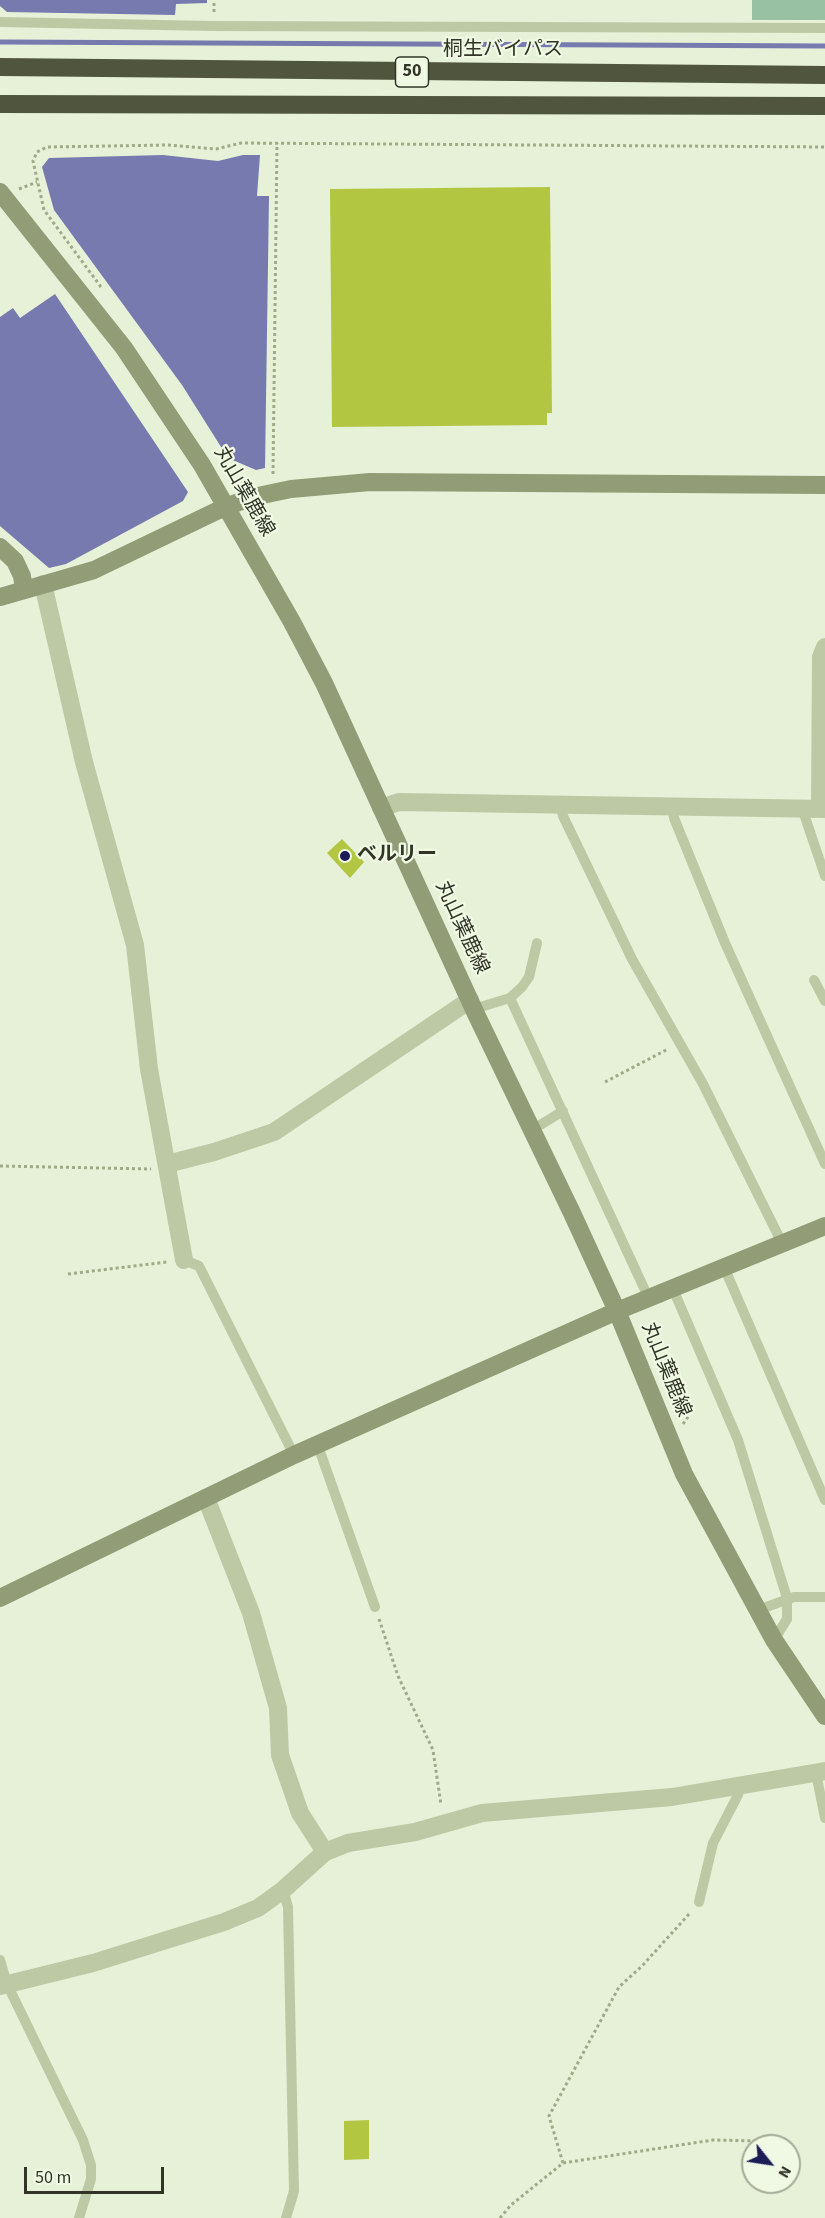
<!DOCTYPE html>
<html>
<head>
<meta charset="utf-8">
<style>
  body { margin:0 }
  #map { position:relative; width:825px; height:2218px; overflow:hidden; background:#e6f1d8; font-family:"Source Sans 3",sans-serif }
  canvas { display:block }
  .north { position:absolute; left:741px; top:2134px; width:60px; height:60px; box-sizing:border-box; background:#f0f9e4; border:2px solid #a4aa98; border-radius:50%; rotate:120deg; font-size:16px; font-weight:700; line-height:24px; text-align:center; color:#313426 }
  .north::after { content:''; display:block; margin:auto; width:21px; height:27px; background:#1c1d56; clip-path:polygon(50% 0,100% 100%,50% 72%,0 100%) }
  .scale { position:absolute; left:24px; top:2167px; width:140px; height:27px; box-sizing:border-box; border:3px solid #313426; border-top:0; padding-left:8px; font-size:18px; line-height:21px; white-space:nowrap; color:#313426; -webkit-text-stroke:4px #f0f9e4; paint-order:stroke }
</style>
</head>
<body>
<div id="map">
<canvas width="825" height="2218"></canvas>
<div class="north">N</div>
<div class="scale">50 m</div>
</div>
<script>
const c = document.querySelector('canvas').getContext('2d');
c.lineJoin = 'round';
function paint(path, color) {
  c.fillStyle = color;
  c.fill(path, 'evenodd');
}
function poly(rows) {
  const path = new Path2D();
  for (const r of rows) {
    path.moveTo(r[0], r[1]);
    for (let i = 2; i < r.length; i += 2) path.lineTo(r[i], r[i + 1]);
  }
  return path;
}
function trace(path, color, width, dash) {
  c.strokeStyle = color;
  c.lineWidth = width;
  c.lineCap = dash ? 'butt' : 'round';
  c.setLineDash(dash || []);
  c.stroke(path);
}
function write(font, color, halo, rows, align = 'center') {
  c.font = font + ' "Source Sans 3","Noto Sans JP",sans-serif';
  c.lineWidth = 4.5;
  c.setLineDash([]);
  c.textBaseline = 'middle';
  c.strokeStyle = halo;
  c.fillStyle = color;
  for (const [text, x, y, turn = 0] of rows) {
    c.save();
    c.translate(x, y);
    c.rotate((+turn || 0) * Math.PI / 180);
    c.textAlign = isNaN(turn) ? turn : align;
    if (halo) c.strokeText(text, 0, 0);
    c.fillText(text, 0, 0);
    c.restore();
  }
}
paint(poly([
  [752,0,825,0,825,20,752,20]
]), '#98c0a2');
paint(poly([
  [0,0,207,0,207,3,176,4,175,15,7,12,0,6],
  [163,155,218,161,243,155,260,155,257,196,269,196,265,468,256,470,228,458,182,385,54,210,42,167,49,158],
  [55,294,188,492,183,501,66,564,49,568,0,526,0,317,13,308,20,318]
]), '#777aae');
trace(poly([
  [0,42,825,46]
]), '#777aae', 5);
paint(poly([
  [550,187,552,413,547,413,547,425,332,427,330,189],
  [342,839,364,862,350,878,327,853],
  [369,2120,369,2159,344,2160,344,2121]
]), '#b3c641');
trace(poly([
  [214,12,214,0],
  [19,189,37,182],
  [101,287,44,210,33,161,37,152,47,147,167,145,216,149,241,143,825,147],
  [273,474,277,143],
  [605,1082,668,1049],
  [0,1166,151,1169],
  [68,1274,167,1262],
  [683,1424,688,1417],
  [379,1619,398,1676,433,1750,441,1805],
  [563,2163,549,2116,619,1987,642,1966,690,1913],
  [500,2218,511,2205,563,2163,713,2140,763,2141]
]), '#9eab87', 3, [3, 3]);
trace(poly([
  [0,22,213,26,825,28],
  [561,806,563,816,632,959,703,1084,782,1243],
  [672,806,674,818,725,943,825,1164],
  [802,808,825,876],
  [814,980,825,1001],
  [510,998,649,1299],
  [474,1009,510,998,522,987,529,977,537,943],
  [532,1130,563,1111],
  [184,1260,199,1266,294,1455],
  [724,1267,825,1500],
  [673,1289,738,1440,787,1598,787,1619,774,1640],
  [318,1446,375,1607],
  [758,1610,794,1597,825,1597],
  [816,1773,825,1818],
  [283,1890,288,1907,294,2191,286,2218],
  [699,1902,713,1843,738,1795,740,1786],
  [0,1960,7,1984,83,2140,91,2165,91,2179,79,2218]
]), '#bcc9a4', 10);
trace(poly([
  [43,584,84,762,135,945,149,1069,184,1260],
  [381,808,399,802,825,809],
  [820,809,821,657,825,647],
  [167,1164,214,1152,274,1132,470,1000],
  [206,1498,251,1613,278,1708,280,1755,300,1813,325,1852],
  [0,1986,93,1963,224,1922,258,1908,283,1890,325,1852,348,1843,415,1832,482,1813,672,1797,825,1771]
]), '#bcc9a4', 18);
trace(poly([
  [0,192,124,348,202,465,292,622,324,683,476,1014,572,1213,617,1311,684,1474,774,1640,825,1716],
  [0,547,15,561,22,576,24,590],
  [0,597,94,570,225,507,253,497,291,489,370,482,825,485],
  [0,1598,294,1455,617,1311,825,1226]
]), '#929c76', 18);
trace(poly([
  [0,67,825,75],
  [0,104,825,106]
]), '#50553d', 18);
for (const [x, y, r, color] of [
  [345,856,6,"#1c1d56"]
]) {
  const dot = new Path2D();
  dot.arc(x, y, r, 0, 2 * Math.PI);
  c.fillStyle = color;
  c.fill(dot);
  trace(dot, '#f0f9e4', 2);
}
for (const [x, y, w] of [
  [412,72,33]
]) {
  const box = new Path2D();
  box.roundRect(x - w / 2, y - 15, w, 30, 4.5);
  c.fillStyle = '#f0f9e4';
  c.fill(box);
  trace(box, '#313426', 1.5);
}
write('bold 18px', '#313426', null, [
  ["50",412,72]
]);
write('20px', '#313426', '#f0f9e4', [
  ["桐生バイパス",503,51],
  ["丸山葉鹿線",243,492,60],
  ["丸山葉鹿線",461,928,65],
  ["丸山葉鹿線",665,1370,68]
]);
write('bold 20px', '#313426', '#f0f9e4', [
  ["ベルリー",357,856]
], 'left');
</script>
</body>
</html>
